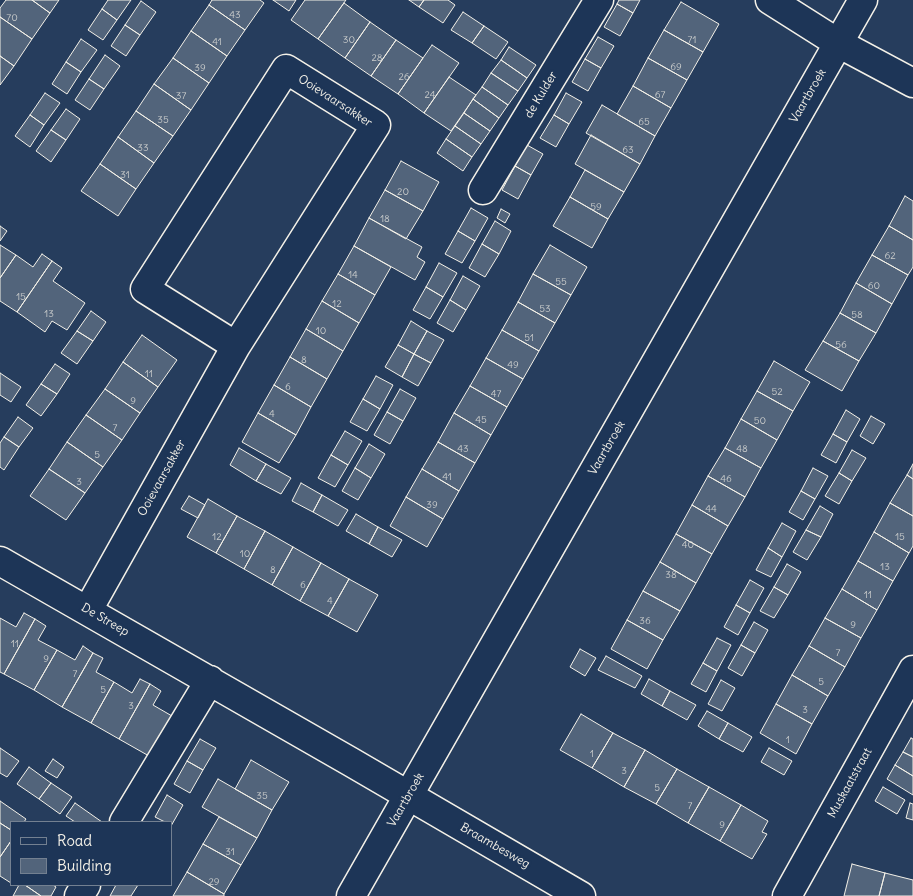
<!DOCTYPE html>
<html>
<head>
<meta charset="utf-8">
<style>
  body { margin:0 }
  #map { position:relative; width:913px; height:896px; overflow:hidden; background:#263d5d; font-family:Delius,sans-serif }
  canvas { display:block }
  .legend { position:absolute; left:10px; top:821px; width:162px; height:65px; box-sizing:border-box; background:#1d3557; border:1px solid #738091; margin:0; padding:6px 9px; list-style:none; font-size:15px; color:#f4f1e8 }
  .legend li { display:flex; align-items:center; gap:10px; height:25px }
  .legend b { width:25px; border:1px solid #738091 }
</style>
</head>
<body>
<div id="map">
<canvas width="913" height="896"></canvas>
<ul class="legend">
<li><b style="height:6px;background:#1d3557"></b>Road</li>
<li><b style="height:14px;background:#52647b"></b>Building</li>
</ul>
</div>
<script>
const c = document.querySelector('canvas').getContext('2d');
c.lineJoin = 'round';
function paint(path, color) {
  c.fillStyle = color;
  c.fill(path, 'evenodd');
}
function poly(rows) {
  const path = new Path2D();
  for (const r of rows) {
    path.moveTo(r[0], r[1]);
    for (let i = 2; i < r.length; i += 2) path.lineTo(r[i], r[i + 1]);
  }
  return path;
}
function trace(path, color, width, dash) {
  c.strokeStyle = color;
  c.lineWidth = width;
  c.lineCap = dash ? 'butt' : 'round';
  c.setLineDash(dash || []);
  c.stroke(path);
}
function write(font, color, halo, rows, align = 'center') {
  c.font = font + ' Delius,sans-serif';
  c.lineWidth = 5;
  c.setLineDash([]);
  c.textBaseline = 'middle';
  c.strokeStyle = halo;
  c.fillStyle = color;
  for (const [text, x, y, turn = 0] of rows) {
    c.save();
    c.translate(x, y);
    c.rotate((+turn || 0) * Math.PI / 180);
    c.textAlign = isNaN(turn) ? turn : align;
    if (halo) c.strokeText(text, 0, 0);
    c.fillText(text, 0, 0);
    c.restore();
  }
}
const building = poly([
  [6,0,32,0,50,13,32,39,0,17,0,8,6,0],
  [32,0,59,0,50,13,32,0],
  [108,0,131,0,117,20,102,9,108,0],
  [212,0,260,0,264,3,245,30,209,5,212,0],
  [273,0,296,0,289,11,273,0],
  [305,0,346,0,318,39,291,20,305,0],
  [409,0,424,0,419,7,409,0],
  [424,0,448,0,455,5,443,23,419,7,424,0],
  [619,0,640,0,633,13,617,4,619,0],
  [141,1,156,12,140,35,125,25,141,1],
  [681,2,719,24,703,52,664,30,681,2],
  [344,3,370,22,345,58,318,39,344,3],
  [617,4,633,13,620,36,604,27,617,4],
  [209,5,245,30,227,56,191,31,209,5],
  [102,9,117,20,103,40,88,30,102,9],
  [463,12,484,26,472,43,451,30,463,12],
  [0,17,32,39,14,66,0,56,0,17],
  [370,22,396,40,371,76,345,58,370,22],
  [125,25,140,35,126,56,111,46,125,25],
  [484,26,508,42,496,59,472,43,484,26],
  [664,30,703,52,687,80,648,58,664,30],
  [191,31,227,56,209,83,173,58,191,31],
  [598,37,614,46,601,68,585,59,598,37],
  [81,39,97,50,81,72,66,62,81,39],
  [396,40,423,58,398,94,371,76,396,40],
  [432,45,459,63,424,113,398,94,432,45],
  [509,47,536,65,527,78,501,60,509,47],
  [105,55,120,66,104,89,89,79,105,55],
  [0,56,14,66,0,85,0,56],
  [173,58,209,83,191,110,154,84,173,58],
  [648,58,687,80,671,108,633,86,648,58],
  [585,59,601,68,588,91,572,82,585,59],
  [501,60,527,78,518,91,491,73,501,60],
  [66,62,81,72,67,94,52,84,66,62],
  [491,73,518,91,508,105,482,87,491,73],
  [449,77,476,95,451,131,424,113,449,77],
  [89,79,104,89,90,110,75,100,89,79],
  [154,84,191,110,173,136,136,111,154,84],
  [633,86,671,108,655,136,617,114,633,86],
  [482,87,508,105,499,118,473,99,482,87],
  [45,93,60,103,44,125,30,115,45,93],
  [566,93,582,102,569,124,554,115,566,93],
  [473,99,499,118,490,131,464,113,473,99],
  [602,105,655,136,640,164,586,133,602,105],
  [66,109,80,119,66,140,51,130,66,109],
  [136,111,173,136,154,163,118,137,136,111],
  [464,113,490,131,481,144,455,126,464,113],
  [30,115,44,125,30,147,15,136,30,115],
  [554,115,569,124,556,147,540,138,554,115],
  [455,126,481,144,472,157,446,139,455,126],
  [51,130,66,140,51,162,36,151,51,130],
  [591,135,640,164,624,192,575,164,591,135],
  [118,137,154,163,136,189,100,164,118,137],
  [446,139,472,157,463,171,437,153,446,139],
  [527,145,543,154,531,175,515,166,527,145],
  [401,161,439,182,423,211,385,190,401,161],
  [100,164,136,189,118,216,81,191,100,164],
  [515,166,531,175,518,199,502,190,515,166],
  [585,170,624,192,608,219,570,197,585,170],
  [385,190,423,211,406,239,369,218,385,190],
  [905,196,913,201,913,240,889,226,905,196],
  [570,197,608,219,592,248,553,226,570,197],
  [471,208,488,218,475,241,458,231,471,208],
  [501,209,510,214,505,223,497,218,501,209],
  [369,218,422,247,417,257,425,262,415,280,354,246,369,218],
  [495,221,511,231,499,254,482,244,495,221],
  [0,226,7,231,0,241,0,226],
  [889,226,913,240,913,267,908,275,872,255,889,226],
  [458,231,475,241,462,263,445,254,458,231],
  [482,244,499,254,485,277,469,268,482,244],
  [0,245,16,255,0,278,0,245],
  [550,245,587,267,571,295,533,274,550,245],
  [354,246,391,267,375,295,338,274,354,246],
  [42,254,52,261,17,312,0,301,0,278,16,255,33,267,42,254],
  [872,255,908,275,892,304,856,283,872,255],
  [52,261,62,268,53,281,85,303,67,330,52,321,45,332,17,312,52,261],
  [439,263,457,273,443,297,426,287,439,263],
  [338,274,375,295,359,323,322,301,338,274],
  [533,274,571,295,555,323,518,302,533,274],
  [463,276,480,286,466,310,450,300,463,276],
  [856,283,892,304,876,333,840,313,856,283],
  [426,287,443,297,430,319,413,310,426,287],
  [450,300,466,310,453,332,437,323,450,300],
  [322,301,359,323,343,351,306,329,322,301],
  [518,302,555,323,539,351,502,330,518,302],
  [91,311,106,322,93,341,77,331,91,311],
  [840,313,876,333,859,361,823,341,840,313],
  [411,321,427,331,414,354,398,345,411,321],
  [306,329,343,351,327,379,290,357,306,329],
  [502,330,539,351,523,379,486,358,502,330],
  [77,331,93,341,77,364,61,353,77,331],
  [427,331,444,340,431,363,414,354,427,331],
  [142,335,177,360,158,387,123,362,142,335],
  [823,341,859,361,842,391,805,370,823,341],
  [398,345,414,354,402,377,385,367,398,345],
  [414,354,431,363,418,386,402,377,414,354],
  [290,357,327,379,311,407,274,385,290,357],
  [486,358,523,379,507,407,470,386,486,358],
  [774,361,810,382,793,411,757,391,774,361],
  [123,362,158,387,140,413,105,389,123,362],
  [55,364,70,374,57,394,41,384,55,364],
  [0,373,21,387,11,402,0,395,0,373],
  [376,376,393,385,380,409,363,399,376,376],
  [41,384,57,394,41,416,26,405,41,384],
  [274,385,311,407,296,435,258,413,274,385],
  [470,386,507,407,491,435,454,413,470,386],
  [105,389,140,413,122,440,86,415,105,389],
  [400,389,416,398,403,421,387,412,400,389],
  [757,391,793,411,777,440,741,419,757,391],
  [363,399,380,409,367,431,350,422,363,399],
  [846,410,860,419,847,442,833,434,846,410],
  [387,412,403,421,390,444,374,435,387,412],
  [258,413,296,435,279,463,242,442,258,413],
  [454,413,491,435,475,463,438,442,454,413],
  [86,415,122,440,103,467,67,442,86,415],
  [871,416,885,424,873,444,860,436,871,416],
  [18,417,33,428,19,447,4,437,18,417],
  [741,419,777,440,761,468,725,448,741,419],
  [345,431,362,441,348,465,331,455,345,431],
  [833,434,847,442,836,463,821,455,833,434],
  [4,437,19,447,4,470,0,467,0,443,4,437],
  [67,442,103,467,85,493,49,469,67,442],
  [438,442,475,463,459,491,422,469,438,442],
  [369,444,385,454,371,478,355,468,369,444],
  [239,448,266,464,256,481,230,465,239,448],
  [725,448,761,468,745,497,708,476,725,448],
  [852,450,866,458,852,481,839,473,852,450],
  [331,455,348,465,335,487,318,478,331,455],
  [266,464,291,478,281,494,256,481,266,464],
  [913,464,913,479,907,475,913,464],
  [355,468,371,478,358,500,342,491,355,468],
  [813,468,828,476,815,499,801,491,813,468],
  [49,469,85,493,66,520,30,496,49,469],
  [422,469,459,491,443,519,406,497,422,469],
  [839,473,852,481,839,504,825,496,839,473],
  [907,475,913,479,913,516,890,503,907,475],
  [708,476,745,497,728,526,692,505,708,476],
  [301,483,322,495,313,512,292,501,301,483],
  [801,491,815,499,803,520,789,512,801,491],
  [322,495,348,510,338,526,313,512,322,495],
  [189,496,205,505,198,518,181,509,189,496],
  [406,497,443,519,427,547,390,526,406,497],
  [208,499,237,516,216,553,187,537,208,499],
  [890,503,913,516,913,546,909,553,874,532,890,503],
  [692,505,728,526,712,554,676,534,692,505],
  [820,506,833,514,821,537,806,530,820,506],
  [356,514,378,527,369,544,346,531,356,514],
  [237,516,265,531,244,569,216,553,237,516],
  [782,523,796,531,782,557,768,548,782,523],
  [378,527,402,540,392,557,369,544,378,527],
  [806,530,821,537,807,560,793,552,806,530],
  [265,531,293,547,272,585,244,569,265,531],
  [874,532,909,553,893,581,858,561,874,532],
  [676,534,712,554,696,583,660,562,676,534],
  [293,547,321,563,300,601,272,585,293,547],
  [768,548,782,557,771,577,756,570,768,548],
  [858,561,893,581,877,610,842,589,858,561],
  [660,562,696,583,680,611,643,591,660,562],
  [321,563,349,579,328,616,300,601,321,563],
  [787,564,801,572,788,595,774,587,787,564],
  [349,579,378,595,357,632,328,616,349,579],
  [750,580,764,588,750,613,736,605,750,580],
  [774,587,788,595,774,618,760,611,774,587],
  [842,589,877,610,861,638,825,618,842,589],
  [643,591,680,611,663,640,627,620,643,591],
  [736,605,750,613,738,635,724,627,736,605],
  [24,613,35,619,4,674,0,672,0,618,16,627,24,613],
  [825,618,861,638,845,667,809,646,825,618],
  [35,619,46,626,38,640,57,650,34,690,4,674,35,619],
  [627,620,663,640,647,669,611,649,627,620],
  [754,622,768,630,755,653,741,645,754,622],
  [717,638,731,645,717,671,703,663,717,638],
  [741,645,755,653,742,676,728,668,741,645],
  [83,646,93,653,62,707,34,690,57,650,75,660,83,646],
  [809,646,845,667,828,696,792,675,809,646],
  [580,649,596,658,585,676,570,667,580,649],
  [93,653,103,658,96,672,114,682,91,723,62,707,93,653],
  [606,656,642,676,635,688,598,670,606,656],
  [703,663,717,671,706,692,691,684,703,663],
  [792,675,828,696,812,724,776,704,792,675],
  [140,679,150,684,119,739,91,723,114,682,132,693,140,679],
  [649,679,670,691,662,706,641,694,649,679],
  [721,680,735,688,722,711,708,704,721,680],
  [150,684,161,691,153,705,172,716,149,756,119,739,150,684],
  [670,691,696,705,687,720,662,706,670,691],
  [776,704,812,724,796,754,760,733,776,704],
  [707,711,728,723,719,739,698,726,707,711],
  [581,714,613,733,592,768,560,750,581,714],
  [728,723,752,737,743,752,719,739,728,723],
  [613,733,645,750,624,787,592,768,613,733],
  [911,738,913,739,913,757,903,752,911,738],
  [200,739,216,748,203,770,187,761,200,739],
  [0,748,19,761,7,777,0,773,0,748],
  [769,748,792,761,784,775,761,762,769,748],
  [645,750,677,769,656,804,624,787,645,750],
  [903,752,913,757,913,776,895,765,903,752],
  [53,759,64,767,57,778,45,771,53,759],
  [251,760,289,782,272,810,235,789,251,760],
  [187,761,203,770,190,793,174,784,187,761],
  [895,765,913,776,913,795,887,779,895,765],
  [29,767,51,783,39,799,17,784,29,767],
  [677,769,709,787,688,823,656,804,677,769],
  [218,779,272,810,257,838,202,807,218,779],
  [51,783,72,797,60,814,39,799,51,783],
  [709,787,741,805,720,841,688,823,709,787],
  [883,787,905,800,897,814,875,801,883,787],
  [167,795,183,805,171,826,171,822,165,822,155,817,167,795],
  [0,801,26,819,24,822,11,822,11,830,0,823,0,801],
  [75,803,102,822,75,822,66,816,75,803],
  [910,803,913,804,913,820,906,818,910,803],
  [741,805,768,821,762,832,767,834,752,859,720,841,741,805],
  [219,817,257,838,241,865,203,844,219,817],
  [0,823,11,830,11,841,0,857,0,823],
  [11,841,11,883,0,876,0,857,11,841],
  [203,844,241,865,224,894,187,872,203,844],
  [852,864,885,873,879,896,844,896,852,864],
  [187,872,224,894,224,896,173,896,187,872],
  [885,873,913,880,913,896,879,896,885,873],
  [19,885,25,885,41,896,13,896,19,885],
  [25,885,53,885,56,887,51,896,41,896,25,885],
  [116,885,138,885,131,896,110,896,116,885]
]);
paint(building, '#52647b');
trace(building, '#f4f1e8', 1);
const minor = poly([
  [770,0,838,43,913,83],
  [483,190,599,0],
  [0,561,351,762,581,896],
  [88,610,236,346,376,125,286,69,145,289,236,346],
  [124,822,210,680],
  [79,896,86,885],
  [351,896,863,0],
  [787,896,913,670]
]);
trace(minor, '#f4f1e8', 31);
trace(minor, '#1d3557', 28);
write('10px', '#cccecd', null, [
  ["43",235,15],
  ["70",12,18],
  ["30",349,40],
  ["71",692,40],
  ["41",217,42],
  ["28",377,58],
  ["69",676,67],
  ["39",200,68],
  ["26",404,77],
  ["24",430,95],
  ["67",660,95],
  ["37",181,96],
  ["35",163,120],
  ["65",644,122],
  ["33",143,148],
  ["63",628,150],
  ["31",125,175],
  ["20",403,192],
  ["59",596,207],
  ["18",385,219],
  ["62",890,256],
  ["14",353,275],
  ["55",561,282],
  ["60",874,286],
  ["15",21,297],
  ["12",337,304],
  ["53",545,309],
  ["13",49,314],
  ["58",857,315],
  ["10",321,331],
  ["51",529,338],
  ["56",841,345],
  ["8",304,360],
  ["49",513,365],
  ["11",149,374],
  ["6",288,387],
  ["52",777,392],
  ["47",496,394],
  ["9",133,401],
  ["4",272,414],
  ["45",481,420],
  ["50",760,421],
  ["7",115,428],
  ["43",463,449],
  ["48",742,449],
  ["5",97,455],
  ["41",447,477],
  ["46",726,479],
  ["3",79,482],
  ["39",432,505],
  ["44",711,509],
  ["12",217,537],
  ["15",900,537],
  ["40",688,545],
  ["10",245,554],
  ["13",885,567],
  ["8",273,570],
  ["38",671,575],
  ["6",303,585],
  ["11",868,595],
  ["4",330,601],
  ["36",645,621],
  ["9",853,625],
  ["11",15,644],
  ["7",838,653],
  ["9",46,659],
  ["7",75,674],
  ["5",821,682],
  ["5",103,690],
  ["3",131,706],
  ["3",805,710],
  ["1",788,740],
  ["1",592,754],
  ["3",624,771],
  ["5",657,788],
  ["35",262,796],
  ["7",690,806],
  ["9",722,825],
  ["31",230,852],
  ["29",214,882]
]);
write('12px', '#f4f1e8', '#1d3557', [
  ["de Kulder",541,95,-59],
  ["Vaartbroek",808,96,-60],
  ["Ooievaarsakker",335,101,33],
  ["Vaartbroek",607,448,-60],
  ["Ooievaarsakker",162,478,-61],
  ["De Streep",105,620,30],
  ["Muskaatstraat",850,783,-61],
  ["Vaartbroek",406,800,-60],
  ["Braambesweg",495,846,30]
]);
</script>
</body>
</html>
